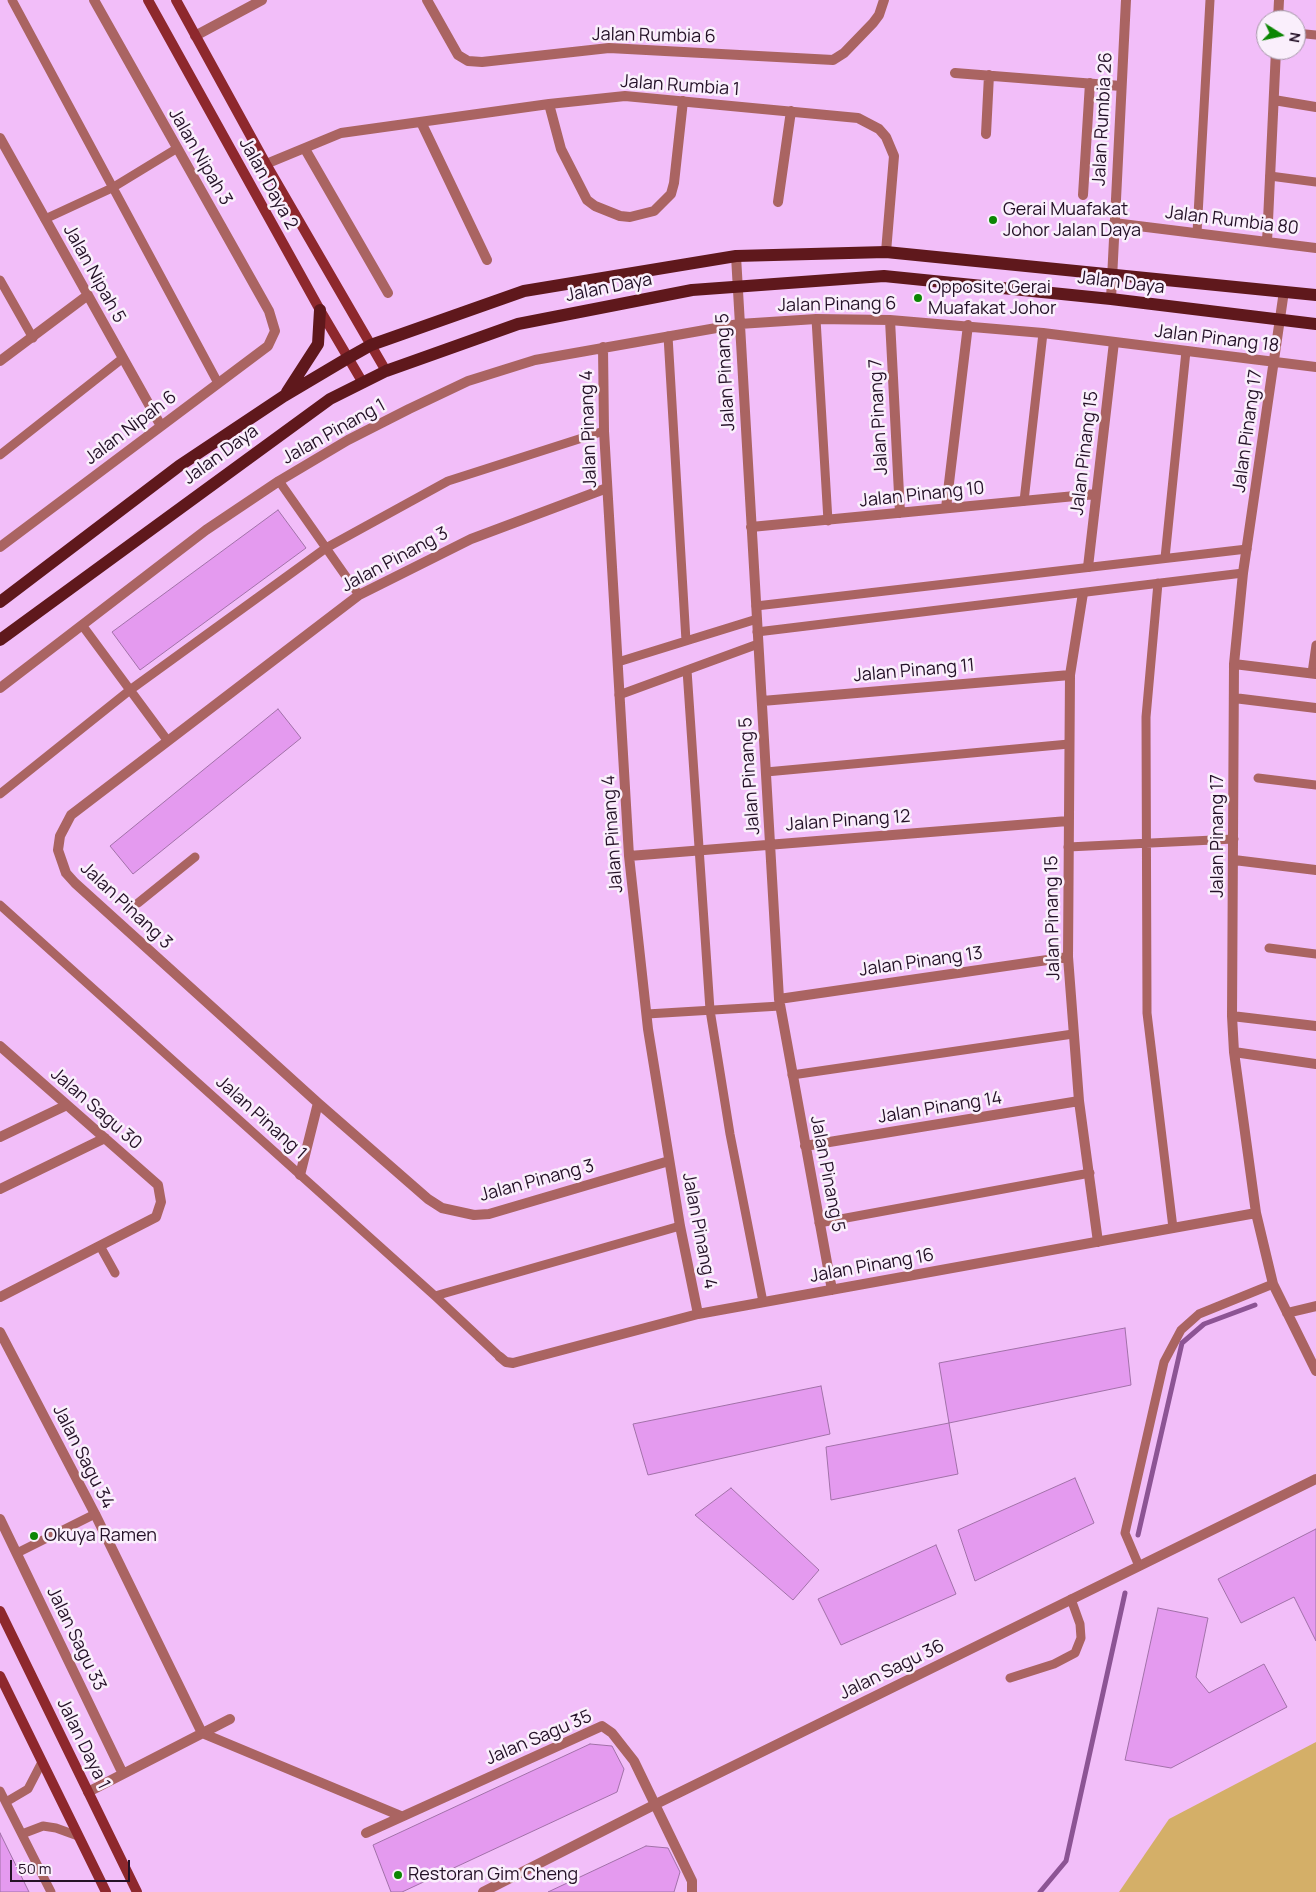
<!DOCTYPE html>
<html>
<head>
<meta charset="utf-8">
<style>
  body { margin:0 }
  #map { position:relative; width:1316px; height:1892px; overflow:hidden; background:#f2bef9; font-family:Manrope,sans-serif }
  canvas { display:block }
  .north { position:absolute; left:1256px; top:10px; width:50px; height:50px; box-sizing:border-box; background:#faeffc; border:1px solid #a496a7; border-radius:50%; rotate:100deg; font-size:14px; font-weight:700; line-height:20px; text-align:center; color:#241127 }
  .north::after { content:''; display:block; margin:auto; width:18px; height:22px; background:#0c8604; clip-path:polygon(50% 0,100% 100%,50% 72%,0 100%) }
  .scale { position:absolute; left:10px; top:1860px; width:120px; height:22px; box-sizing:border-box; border:2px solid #241127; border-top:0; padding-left:6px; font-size:15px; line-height:18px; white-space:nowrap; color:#241127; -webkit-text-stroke:4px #faeffc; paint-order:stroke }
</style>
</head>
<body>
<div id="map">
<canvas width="1316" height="1892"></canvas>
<div class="north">N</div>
<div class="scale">50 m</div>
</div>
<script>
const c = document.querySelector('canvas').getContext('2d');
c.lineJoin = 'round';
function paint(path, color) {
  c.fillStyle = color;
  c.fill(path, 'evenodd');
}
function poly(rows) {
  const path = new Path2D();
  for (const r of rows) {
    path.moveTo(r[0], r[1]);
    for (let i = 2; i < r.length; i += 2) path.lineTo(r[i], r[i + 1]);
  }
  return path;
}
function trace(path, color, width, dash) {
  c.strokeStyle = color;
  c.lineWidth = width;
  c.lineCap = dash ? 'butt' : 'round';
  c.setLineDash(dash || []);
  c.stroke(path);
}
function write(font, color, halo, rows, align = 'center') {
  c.font = font + ' Manrope,sans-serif';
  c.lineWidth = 5;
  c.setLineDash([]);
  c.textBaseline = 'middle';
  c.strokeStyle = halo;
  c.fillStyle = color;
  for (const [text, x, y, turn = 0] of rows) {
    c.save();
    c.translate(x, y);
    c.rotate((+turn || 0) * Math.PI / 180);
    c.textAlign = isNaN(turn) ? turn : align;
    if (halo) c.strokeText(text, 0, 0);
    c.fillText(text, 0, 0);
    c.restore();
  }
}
paint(poly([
  [1316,1742,1316,1892,1119,1892,1169,1819]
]), '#d4af68');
trace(poly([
  [1138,1535,1182,1343,1204,1324,1255,1305],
  [1040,1892,1066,1861,1125,1593]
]), '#8c5494', 5);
const building = poly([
  [278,510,306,548,140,670,112,632,278,510],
  [278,709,301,738,133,874,110,846,278,709],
  [1125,1328,1131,1385,949,1423,939,1363,1125,1328],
  [821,1386,830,1434,648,1475,633,1424,821,1386],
  [949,1423,958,1474,831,1500,826,1447,949,1423],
  [1075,1478,1094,1523,975,1581,958,1530,1075,1478],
  [731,1488,819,1570,793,1600,695,1515,731,1488],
  [1316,1529,1316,1641,1294,1597,1241,1623,1218,1579,1316,1529],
  [936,1545,956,1594,841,1645,818,1599,936,1545],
  [1158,1608,1208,1618,1196,1677,1209,1693,1264,1664,1287,1707,1171,1768,1125,1760,1158,1608],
  [590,1744,612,1746,624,1769,617,1792,402,1892,391,1892,373,1845,590,1744],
  [0,1833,29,1892,0,1892,0,1833],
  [646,1846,668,1848,680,1872,674,1892,548,1892,646,1846]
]);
paint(building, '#e49aef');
trace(building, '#a171a8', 1);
trace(poly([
  [12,0,218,383],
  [1296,33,1316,35],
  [1270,176,1316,182],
  [45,219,112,188,176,149],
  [1197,233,1210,0],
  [0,280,33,338],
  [816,319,828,521],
  [668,336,686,641],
  [0,455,123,358],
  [279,481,359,595],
  [1024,501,1043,333],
  [1165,558,1186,351],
  [1158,583,1146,717,1147,1013,1173,1228],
  [756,606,1247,549],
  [82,625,167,740],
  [757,632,1243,573],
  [618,662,757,619],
  [687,670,710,1010,730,1134,763,1302],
  [1312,673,1316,645],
  [619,695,758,644],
  [766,772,1069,744],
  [1258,778,1316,785],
  [0,794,130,690,326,548,448,481,604,431],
  [1068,847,1234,839],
  [138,903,195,857],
  [0,905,435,1296,500,1357],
  [1269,948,1316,954],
  [647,1014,780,1006],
  [792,1075,1073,1034],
  [819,1223,1090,1173],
  [100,1246,115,1273],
  [435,1296,680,1226],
  [17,1553,95,1514],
  [1139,1566,1125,1533,1164,1362,1181,1330,1199,1314,1273,1284],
  [1010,1678,1054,1664,1075,1653,1081,1638,1080,1624,1071,1599],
  [0,1791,51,1892],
  [6,1802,28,1789,42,1762],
  [22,1834,43,1826,56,1828,78,1836]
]), '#aa6462', 9);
trace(poly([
  [427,0,458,55,468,61,482,62,609,48,833,60,844,53,873,23,879,15,884,0],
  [1278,20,1279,0],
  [195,36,262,0],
  [955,73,1121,86],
  [1274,100,1316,107],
  [549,104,561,149,587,200,595,206,620,216,630,217,654,211,671,194,674,183,683,101],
  [421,122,487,260],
  [986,134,989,75],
  [0,138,161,426],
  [305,149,388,293],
  [266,164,341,133,549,104,625,96,858,118,879,129,886,137,894,156,886,252],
  [1083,195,1090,83],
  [778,202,791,111],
  [1114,223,1316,248],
  [1267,242,1276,50],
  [736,256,779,999,832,1290],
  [1284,291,1243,573,1234,664,1232,1016,1234,1052,1256,1213,1273,1284,1316,1371],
  [1111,299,1126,0],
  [890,320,900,513],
  [603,347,604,431,629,856,648,1029,680,1226,698,1314],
  [0,361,88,295],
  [607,488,471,539,359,595,71,815,60,836,58,850,66,873,75,883,318,1103,428,1199,442,1208,474,1215,489,1214,669,1161],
  [946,508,968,325],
  [751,527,1096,494],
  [0,547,268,346,275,331,269,311,94,0],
  [1088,567,1114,342],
  [1083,593,1070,675,1068,957,1079,1101,1098,1242],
  [1234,664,1316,674],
  [0,688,206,530,279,481,348,440,409,409,468,381,535,360,739,324,816,319,890,320,1043,333,1316,367],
  [1234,698,1316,708],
  [762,701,1070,675],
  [629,856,1068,821],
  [1234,860,1316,870],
  [779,999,1068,957],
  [1232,1016,1316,1026],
  [0,1046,158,1185,161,1202,156,1217,0,1297],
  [1234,1052,1316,1064],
  [0,1137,67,1105],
  [805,1146,1079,1101],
  [300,1175,318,1103],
  [0,1189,105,1138],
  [1287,1313,1316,1306],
  [0,1332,95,1514,202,1733,401,1816],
  [500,1357,506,1362,513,1363,698,1314,1256,1213],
  [0,1519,123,1774],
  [88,1792,230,1719],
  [366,1833,602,1726,612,1733,634,1761,692,1881,692,1892],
  [483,1892,654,1805,1316,1479]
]), '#aa6462', 10);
trace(poly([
  [148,0,320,310,363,383],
  [176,0,266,164,386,371],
  [0,1611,137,1892],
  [0,1676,106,1892]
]), '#8e282d', 10);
trace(poly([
  [287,392,318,344,320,310],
  [0,602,179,466,284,396,348,358,371,345,524,291,736,256,886,252,1316,295],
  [0,640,330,399,386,371,518,324,692,290,884,276,1111,299,1316,324]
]), '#5f181c', 12);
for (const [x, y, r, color] of [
  [993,220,5,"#0c8604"],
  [918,298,5,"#0c8604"],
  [34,1536,5,"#0c8604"],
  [398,1875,5,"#0c8604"]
]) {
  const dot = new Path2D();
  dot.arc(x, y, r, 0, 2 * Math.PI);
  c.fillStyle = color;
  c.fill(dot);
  trace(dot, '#faeffc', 2);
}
write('18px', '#241127', '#faeffc', [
  ["Jalan Rumbia 6",654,36,1],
  ["Jalan Rumbia 1",680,86,4],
  ["Jalan Rumbia 26",1103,119,-87],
  ["Jalan Nipah 3",200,157,60],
  ["Jalan Daya 2",268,184,61],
  ["Jalan Rumbia 80",1232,221,7],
  ["Jalan Nipah 5",94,274,61],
  ["Jalan Daya",1121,283,7],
  ["Jalan Daya",609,288,-11],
  ["Jalan Pinang 6",837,305,-1],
  ["Jalan Pinang 18",1217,339,7],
  ["Jalan Pinang 5",726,372,-93],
  ["Jalan Pinang 7",879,417,-93],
  ["Jalan Nipah 6",131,428,-37],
  ["Jalan Pinang 4",589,429,-92],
  ["Jalan Pinang 17",1248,431,-82],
  ["Jalan Pinang 1",334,432,-29],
  ["Jalan Pinang 15",1085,453,-83],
  ["Jalan Daya",221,455,-36],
  ["Jalan Pinang 10",922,495,-6],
  ["Jalan Pinang 3",395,560,-28],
  ["Jalan Pinang 11",914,671,-5],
  ["Jalan Pinang 5",750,776,-94],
  ["Jalan Pinang 12",848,821,-4],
  ["Jalan Pinang 4",613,834,-94],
  ["Jalan Pinang 17",1218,836,-90],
  ["Jalan Pinang 3",126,906,43],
  ["Jalan Pinang 15",1053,918,-91],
  ["Jalan Pinang 13",921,962,-8],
  ["Jalan Pinang 14",940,1108,-9],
  ["Jalan Sagu 30",96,1109,41],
  ["Jalan Pinang 1",261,1118,42],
  ["Jalan Pinang 5",827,1174,79],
  ["Jalan Pinang 3",537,1181,-15],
  ["Jalan Pinang 4",699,1231,79],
  ["Jalan Pinang 16",872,1266,-10],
  ["Jalan Sagu 34",83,1457,63],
  ["Jalan Sagu 33",76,1639,64],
  ["Jalan Sagu 36",892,1670,-26],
  ["Jalan Sagu 35",539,1738,-23],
  ["Jalan Daya 1",83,1744,64]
]);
write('18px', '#241127', '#faeffc', [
  ["Gerai Muafakat",1003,210],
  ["Johor Jalan Daya",1003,231],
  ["Opposite Gerai",928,288],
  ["Muafakat Johor",928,309],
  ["Okuya Ramen",44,1536],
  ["Restoran Gim Cheng",408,1875]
], 'left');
</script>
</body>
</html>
